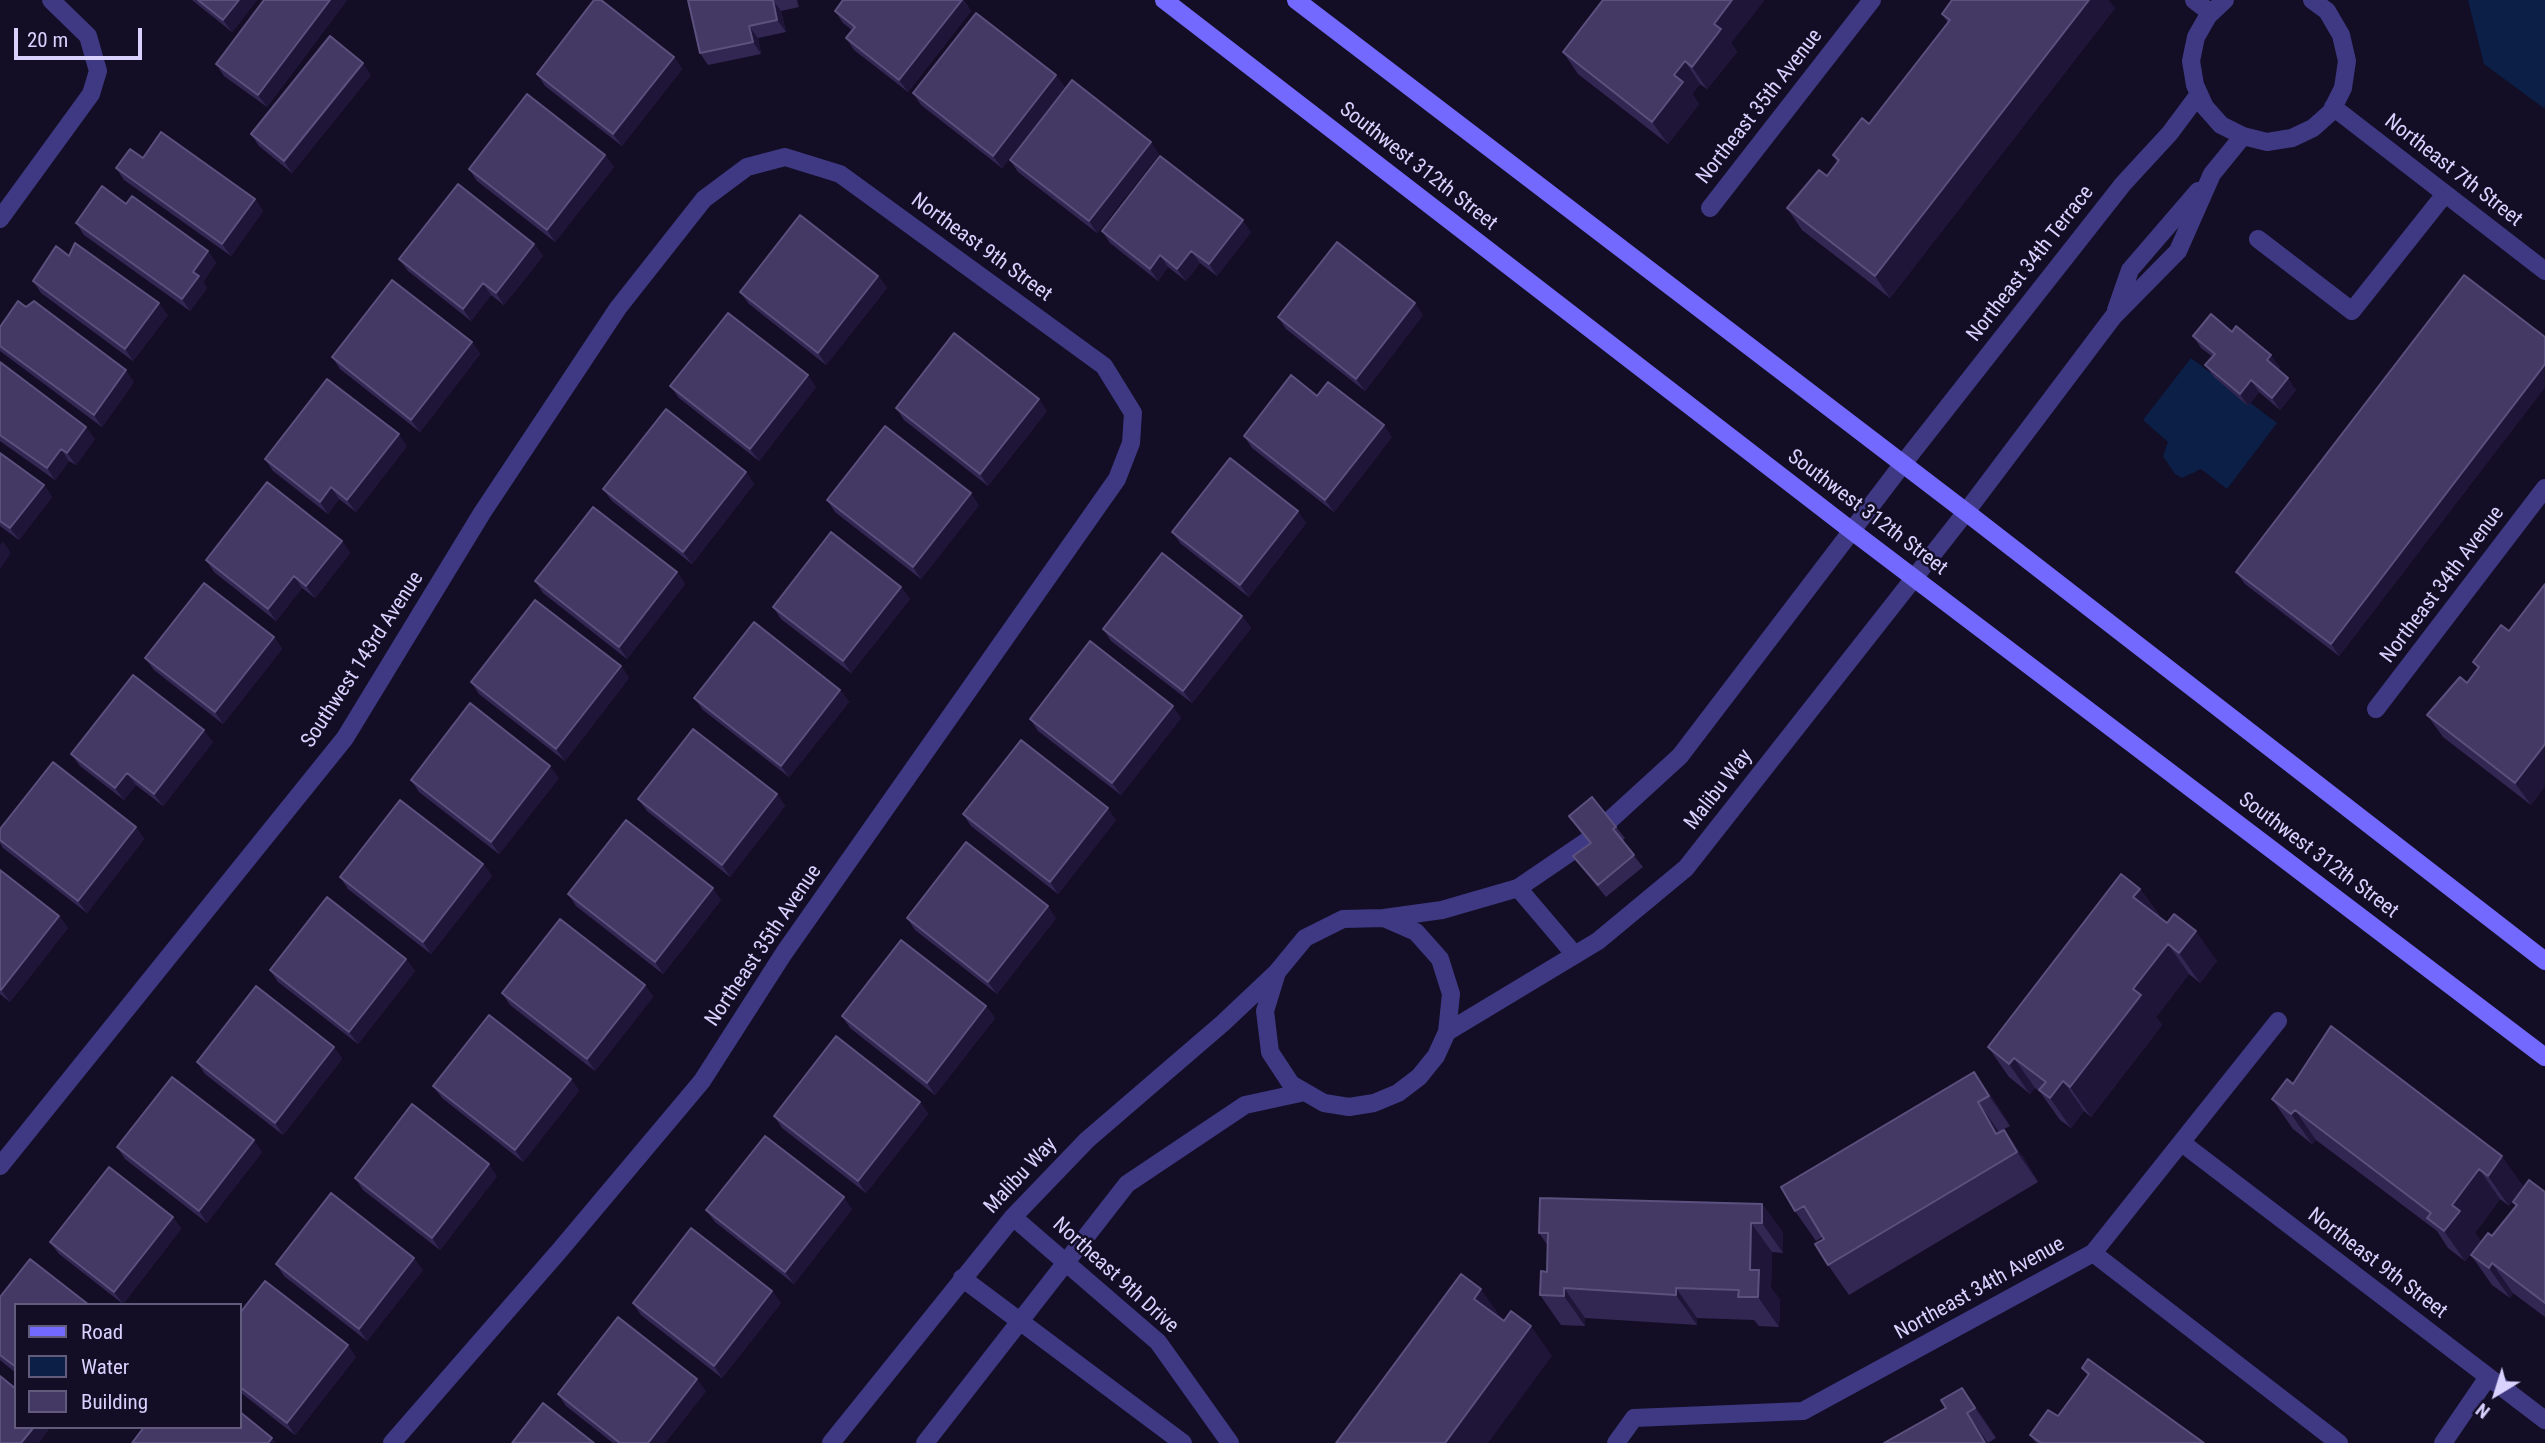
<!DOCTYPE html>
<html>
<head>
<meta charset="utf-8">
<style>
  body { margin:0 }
  #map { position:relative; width:2545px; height:1443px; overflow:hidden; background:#130e25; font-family:"Roboto Condensed",sans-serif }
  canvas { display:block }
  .legend { position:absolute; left:14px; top:1303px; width:228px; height:126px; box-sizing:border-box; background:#130e25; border:2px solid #625c7c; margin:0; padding:9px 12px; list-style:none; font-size:21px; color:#d9d2ff }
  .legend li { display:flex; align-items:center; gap:14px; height:35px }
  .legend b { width:35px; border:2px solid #625c7c }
  .north { position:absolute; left:2461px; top:1359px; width:70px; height:70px; -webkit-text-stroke:5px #130e25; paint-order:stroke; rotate:218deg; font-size:19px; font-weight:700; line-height:28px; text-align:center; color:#d9d2ff }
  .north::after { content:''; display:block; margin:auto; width:24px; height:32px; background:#d9d2ff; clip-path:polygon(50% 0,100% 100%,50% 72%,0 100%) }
  .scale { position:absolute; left:14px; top:28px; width:128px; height:32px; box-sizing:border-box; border:4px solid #d9d2ff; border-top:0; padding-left:9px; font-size:21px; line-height:24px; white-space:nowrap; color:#d9d2ff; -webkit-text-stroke:5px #130e25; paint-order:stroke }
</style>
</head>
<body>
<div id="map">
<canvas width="2545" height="1443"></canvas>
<ul class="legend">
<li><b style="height:9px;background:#7369ff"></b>Road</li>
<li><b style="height:19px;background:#0b1f47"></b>Water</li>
<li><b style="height:19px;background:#443965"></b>Building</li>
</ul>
<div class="north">N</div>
<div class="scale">20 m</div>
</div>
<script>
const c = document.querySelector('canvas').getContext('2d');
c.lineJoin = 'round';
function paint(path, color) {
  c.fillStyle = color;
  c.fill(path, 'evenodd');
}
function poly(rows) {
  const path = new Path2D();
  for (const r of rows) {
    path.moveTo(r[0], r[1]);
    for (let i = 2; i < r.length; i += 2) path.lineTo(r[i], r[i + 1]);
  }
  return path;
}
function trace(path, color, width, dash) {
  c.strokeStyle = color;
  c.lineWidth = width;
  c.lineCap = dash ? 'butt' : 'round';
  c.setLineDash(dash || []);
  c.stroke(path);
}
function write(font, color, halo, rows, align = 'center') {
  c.font = font + ' "Roboto Condensed",sans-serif';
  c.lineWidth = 5;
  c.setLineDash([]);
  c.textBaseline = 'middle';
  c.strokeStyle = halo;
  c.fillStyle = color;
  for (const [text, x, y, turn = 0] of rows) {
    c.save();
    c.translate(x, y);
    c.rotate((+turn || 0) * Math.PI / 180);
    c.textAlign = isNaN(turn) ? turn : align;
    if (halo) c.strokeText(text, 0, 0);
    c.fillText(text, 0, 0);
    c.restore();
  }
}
paint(poly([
  [2468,0,2545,0,2545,109,2484,64],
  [2191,358,2277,423,2227,489,2201,469,2182,478,2175,474,2163,456,2168,442,2143,420]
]), '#0b1f47');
trace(poly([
  [2258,239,2352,311,2445,194],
  [1518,888,1575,955]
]), '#3f3984', 18);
trace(poly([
  [2194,0,2211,13],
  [2225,0,2208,16,2196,37,2191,61,2195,85,2205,107,2221,125,2243,136,2267,142,2292,138,2313,128,2331,112,2343,88,2347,61,2341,35,2327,11,2312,0],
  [2333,107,2545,271],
  [1710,208,1872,0],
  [0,219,91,94,98,71,88,36,51,0],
  [2116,310,2130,270,2198,191],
  [2376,709,2545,488],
  [1384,918,1442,910,1518,888,1587,841,1680,756,1902,465,2123,184,2170,133,2199,94],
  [1384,918,1416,932,1440,959,1451,994,1447,1032,1436,1056,1419,1077,1398,1093,1374,1103,1349,1107,1324,1103,1291,1084,1270,1052,1265,1011,1277,972,1305,938,1343,919,1384,918],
  [1447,1032,1598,941,1686,868,1966,512,2113,317,2178,251,2212,174,2243,136],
  [2182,1143,2545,1420],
  [0,1166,345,738,482,513,618,308,704,199,747,167,785,157,840,174,1104,366,1133,413,1131,443,1117,479,784,953,702,1081,560,1250,392,1443],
  [1013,1217,1158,1342,1230,1443],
  [2093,1253,2339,1443],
  [962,1278,1183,1443],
  [831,1443,1013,1217,1087,1140,1223,1023,1277,972],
  [925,1443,1127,1184,1245,1105,1305,1092],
  [1616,1443,1634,1418,1803,1411,2093,1253,2278,1021],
  [2443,1443,2488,1377]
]), '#3f3984', 18);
trace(poly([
  [1164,0,1852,531,2545,1057],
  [1296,0,1966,512,2545,961]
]), '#7369ff', 18);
paint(poly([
  [192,0,257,0,232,32],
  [264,0,347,0,267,107,224,76,216,64],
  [688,0,797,0,799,7,781,11,786,32,758,38,761,54,708,65,700,53],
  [843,0,963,0,971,11,908,92,854,50,846,38,852,30,843,23,835,11],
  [2115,8,1890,298,1802,230,1787,208,1827,176,1837,162,1833,155,1869,124,1948,23,1942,14],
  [1731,43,1737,52,1707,89,1700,84,1692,94,1699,104,1668,144,1578,74,1563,52],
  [674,57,682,69,622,146,545,86,537,74],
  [371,75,292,173,259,146,251,134],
  [1065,87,1002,168,921,105,913,93],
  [1159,154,1097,233,1018,172,1010,160],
  [605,155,614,167,555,242,477,181,469,169],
  [116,168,255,199,263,211,231,256,124,180],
  [76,223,208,251,216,263,203,282,207,288,190,311,84,235],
  [1102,231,1251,232,1217,276,1200,263,1186,281,1168,267,1158,281,1110,243],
  [534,244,543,256,504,305,491,295,471,321,408,271,399,259],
  [878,276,887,288,826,365,749,304,740,292],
  [33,281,168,315,133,361,41,293],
  [1423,315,1365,391,1286,329,1278,317],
  [2232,332,2280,367,2277,369,2296,390,2280,410,2259,392,2248,406,2214,377,2205,365,2213,357,2201,348,2193,336],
  [2545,337,2545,387,2339,656,2245,584,2236,572],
  [472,342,480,354,420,432,340,369,332,357],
  [0,346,134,382,102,427,0,351],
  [0,362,95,439,76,465,69,461,55,480,0,441],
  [670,386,816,387,759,461,679,398],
  [1317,396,1392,437,1334,512,1252,448,1244,436],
  [896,408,1047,411,988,486,904,420],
  [407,446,356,512,339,499,328,514,273,471,265,459],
  [0,453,44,485,52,497,19,540,0,526],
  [746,472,754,484,692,564,612,501,603,489],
  [827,500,979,505,921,579,835,512],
  [1306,523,1249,597,1181,544,1172,532],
  [342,541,350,553,315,598,302,588,276,621,214,572,206,560],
  [677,572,685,584,627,659,543,593,535,581],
  [2545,584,2545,786,2531,805,2443,737,2427,715,2467,683,2478,669,2473,662,2509,631],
  [901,587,910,599,851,673,781,619,773,607],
  [1242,616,1251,628,1192,703,1111,641,1103,629],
  [274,637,282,649,223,724,154,670,145,658],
  [621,666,629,678,565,761,479,694,471,682],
  [840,690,849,702,789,777,703,710,694,698],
  [1181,718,1121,795,1038,731,1030,719],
  [213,742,163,806,136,785,124,800,80,766,71,754],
  [559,778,499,854,419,792,411,780],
  [777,794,785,806,730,877,647,811,638,799],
  [963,814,1116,820,1058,894,971,826],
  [1569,816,1616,827,1625,838,1622,841,1643,867,1606,897,1582,868,1573,856,1590,843],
  [136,827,144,839,87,913,3,848,0,843,0,829],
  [483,864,492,876,431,954,348,889,340,877],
  [0,870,59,916,68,928,10,1002,0,994],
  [2140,889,2161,918,2217,961,2200,983,2189,974,2156,1017,2162,1025,2091,1117,2084,1111,2071,1128,2060,1120,2040,1092,2035,1088,2030,1094,2009,1077,1988,1047],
  [568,894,721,900,663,974,576,906],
  [907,918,1056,918,997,994,915,930],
  [406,959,415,971,358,1044,278,982,270,970],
  [645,985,653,997,595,1071,510,1005,502,993],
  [986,1006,995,1018,935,1095,850,1028,842,1016],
  [334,1047,342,1059,283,1135,205,1074,197,1062],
  [1974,1072,1995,1102,2010,1126,1999,1132,2004,1130,2025,1160,2038,1182,1849,1295,1828,1265,1823,1237,1816,1241,1795,1211],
  [571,1079,579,1091,523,1162,442,1098,433,1086],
  [2293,1084,2523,1186,2509,1206,2500,1199,2475,1233,2481,1241,2465,1261,2448,1248,2437,1231,2316,1140,2312,1144,2293,1129,2272,1099],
  [920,1102,928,1114,866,1193,782,1128,774,1116],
  [117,1147,262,1152,207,1223,125,1159],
  [497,1176,440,1250,363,1190,355,1178],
  [2545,1192,2545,1317,2513,1293,2510,1298,2492,1285,2471,1255,2492,1236,2516,1206,2513,1202],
  [1762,1204,1783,1233,1783,1253,1772,1252,1771,1288,1780,1300,1779,1327,1759,1326,1754,1320,1697,1318,1697,1325,1585,1318,1585,1326,1561,1325,1540,1295,1547,1272,1548,1246,1539,1233],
  [852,1209,794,1284,715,1222,706,1210],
  [173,1217,181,1229,123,1304,59,1254,50,1242],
  [276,1264,423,1270,367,1341,284,1276],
  [772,1291,781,1303,722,1378,641,1315,633,1303],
  [0,1297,16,1305,16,1373,0,1360],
  [240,1313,356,1357,295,1435,240,1392],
  [2082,1368,2204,1443,2036,1443,2030,1435,2058,1416,2088,1376],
  [1962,1388,1983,1418,1996,1438,1988,1443,1946,1408],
  [706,1391,665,1443,613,1443,566,1406,558,1394]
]), '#322753');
paint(poly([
  [239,0,257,0,232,32,223,20],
  [330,0,347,0,267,107,258,95],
  [773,0,781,11,786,32,777,20],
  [962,0,971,11,908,92,899,80],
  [1732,0,1765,0,1731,43,1737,52,1707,89,1692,67,1714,24],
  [2089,0,2109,0,2115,8,1890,298,1875,276],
  [749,26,758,38,761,54,753,42],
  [674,57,682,69,622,146,613,134],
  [1685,61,1700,84,1692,94,1699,104,1668,144,1652,122,1674,75],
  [363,63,371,75,292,173,284,161],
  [1056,75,1065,87,1002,168,993,156],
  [1151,142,1159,154,1097,233,1089,221],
  [605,155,614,167,555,242,547,230],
  [255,199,263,211,231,256,222,244],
  [1243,220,1251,232,1217,276,1209,264],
  [534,244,543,256,504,305,496,293],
  [208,251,216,263,203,282,207,288,190,311,182,299,193,272],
  [1191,251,1200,263,1186,281,1177,269],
  [1160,255,1168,267,1158,281,1150,269],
  [878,276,887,288,826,365,818,353],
  [483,283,491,295,471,321,463,309],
  [159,303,168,315,133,361,125,349],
  [1415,303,1423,315,1365,391,1356,379],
  [472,342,480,354,420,432,411,420],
  [2271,355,2280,367,2275,372,2267,360],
  [2545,364,2545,387,2339,656,2331,644],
  [126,370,134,382,102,427,94,415],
  [808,375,816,387,759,461,750,449],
  [2288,378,2296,390,2280,410,2272,398],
  [2251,380,2259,392,2248,406,2240,394],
  [1039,399,1047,411,988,486,980,474],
  [1384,425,1392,437,1334,512,1325,500],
  [86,427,95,439,76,465,67,453],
  [399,434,407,446,356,512,347,500],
  [61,449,69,461,55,480,47,468],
  [746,472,754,484,692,564,683,552],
  [44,485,52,497,19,540,10,528],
  [331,487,339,499,328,514,320,502],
  [971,493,979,505,921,579,913,567],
  [1298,511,1306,523,1249,597,1240,585],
  [3,541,11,553,0,569,0,545],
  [342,541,350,553,315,598,306,586],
  [677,572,685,584,627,659,619,647],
  [294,576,302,588,276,621,268,609],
  [901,587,910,599,851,673,843,661],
  [1242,616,1251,628,1192,703,1183,691],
  [274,637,282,649,223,724,215,712],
  [621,666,629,678,565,761,556,749],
  [840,690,849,702,789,777,781,766],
  [1173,706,1181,718,1121,795,1112,783],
  [204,730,213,742,163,806,154,794],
  [2545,744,2545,786,2531,805,2515,783],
  [550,766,559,778,499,854,491,842],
  [127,773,136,785,124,800,115,788],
  [777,794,785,806,730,877,722,865],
  [1108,808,1116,820,1058,894,1050,882],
  [136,827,144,839,87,913,78,901],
  [483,864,492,876,431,954,423,942],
  [713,888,721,900,663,974,655,962],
  [2140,889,2161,919,2133,897],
  [1048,906,1056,918,997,994,988,982],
  [59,916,68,928,10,1002,1,990],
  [2196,931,2217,961,2200,983,2179,953],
  [2168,944,2189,974,2156,1017,2162,1025,2091,1117,2070,1087,2133,989],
  [406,959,415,971,358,1044,349,1032],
  [645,985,653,997,595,1071,587,1059],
  [986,1006,995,1018,935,1095,927,1083],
  [334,1047,342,1059,283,1135,275,1123],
  [2014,1058,2035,1088,2030,1094,2009,1064],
  [1974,1072,1995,1102,2010,1126,1989,1096],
  [571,1079,579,1091,523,1162,515,1150],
  [2063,1081,2084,1111,2071,1128,2050,1098],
  [920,1102,928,1114,866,1193,858,1181],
  [1978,1102,1999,1132,1996,1134],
  [2295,1110,2316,1140,2312,1144,2291,1114],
  [2004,1130,2025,1160,2038,1182,2017,1152],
  [254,1140,262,1152,207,1223,199,1211],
  [2502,1156,2523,1186,2509,1206,2488,1176],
  [489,1164,497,1176,440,1250,432,1238],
  [2479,1169,2500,1199,2475,1233,2481,1241,2465,1261,2444,1231,2452,1205],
  [844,1197,852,1209,794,1284,785,1272],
  [1762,1204,1783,1233,1783,1253,1762,1223],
  [173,1217,181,1229,123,1304,114,1292],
  [1751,1223,1772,1252,1771,1288,1780,1300,1779,1327,1758,1297,1750,1270],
  [414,1258,423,1270,367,1341,359,1329],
  [2492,1263,2513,1293,2510,1298,2489,1268],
  [1564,1288,1585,1318,1585,1326,1564,1296],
  [1676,1288,1697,1318,1697,1325,1676,1295],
  [1481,1289,1502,1319,1474,1299],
  [772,1291,781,1303,722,1378,714,1366],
  [1531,1326,1552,1356,1488,1443,1445,1443],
  [348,1345,356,1357,295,1435,287,1423],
  [697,1379,706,1391,665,1443,648,1443],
  [1962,1388,1983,1418,1996,1438,1975,1408],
  [1967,1413,1988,1443,1985,1443],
  [34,1427,51,1427,39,1443,21,1443],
  [272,1438,276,1443,268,1443]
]), '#1e1539');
const building = poly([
  [198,0,239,0,223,20,198,0],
  [264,0,330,0,258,95,216,64,264,0],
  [594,0,601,0,674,57,613,134,537,74,594,0],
  [688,0,773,0,777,20,749,26,753,42,700,53,688,0],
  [843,0,962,0,899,80,846,38,855,27,835,11,843,0],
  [1603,0,1732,0,1714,24,1721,29,1692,67,1685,61,1674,75,1683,82,1652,122,1563,52,1603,0],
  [1952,0,2089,0,1875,276,1787,208,1819,170,1827,176,1839,160,1833,155,1862,118,1869,124,1950,20,1942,14,1952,0],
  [976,13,1056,75,993,156,913,93,976,13],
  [330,36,363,63,284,161,251,134,330,36],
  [1072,80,1151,142,1089,221,1010,160,1072,80],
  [527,94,605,155,547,230,469,169,527,94],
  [161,132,255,199,222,244,116,168,130,149,143,158,161,132],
  [1160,156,1243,220,1209,264,1191,251,1177,269,1160,255,1150,269,1102,231,1160,156],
  [458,184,534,244,496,293,483,283,463,309,399,259,458,184],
  [102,186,126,204,132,196,208,251,193,272,199,276,182,299,76,223,102,186],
  [800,215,878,276,818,353,740,292,800,215],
  [1337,242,1415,303,1356,379,1278,317,1337,242],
  [75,243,159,303,125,349,33,281,56,246,69,256,75,243],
  [2464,275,2545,337,2545,364,2331,644,2236,572,2464,275],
  [392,280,472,342,411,420,332,357,392,280],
  [18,301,26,307,34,301,126,370,94,415,0,346,0,327,18,301],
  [728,313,808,375,750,449,670,386,728,313],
  [2211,314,2232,332,2236,326,2271,355,2267,360,2288,378,2272,398,2251,380,2240,394,2205,365,2215,354,2193,336,2211,314],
  [954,333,1039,399,980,474,896,408,954,333],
  [0,362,86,427,67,453,61,449,47,468,0,435,0,362],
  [1291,375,1317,396,1328,382,1384,425,1325,500,1244,436,1291,375],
  [327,379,399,434,347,500,331,487,320,502,265,459,327,379],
  [666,409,746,472,683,552,603,489,666,409],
  [885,426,971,493,913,567,827,500,885,426],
  [0,453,44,485,10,528,0,521,0,453],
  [1230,458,1298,511,1240,585,1172,532,1230,458],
  [267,482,342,541,306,586,294,576,268,609,206,560,267,482],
  [593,507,677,572,619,647,535,581,593,507],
  [831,532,901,587,843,661,773,607,831,532],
  [1162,553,1242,616,1183,691,1103,629,1162,553],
  [204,583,274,637,215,712,145,658,204,583],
  [2545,584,2545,744,2515,783,2427,715,2460,677,2467,683,2479,667,2473,662,2501,625,2509,631,2545,584],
  [535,600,621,666,556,749,471,682,535,600],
  [754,622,840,690,781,766,694,698,754,622],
  [1090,641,1173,706,1112,783,1030,719,1090,641],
  [133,675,204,730,154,794,127,773,115,788,71,754,133,675],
  [470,703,550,766,491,842,411,780,470,703],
  [693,729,777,794,722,865,638,799,693,729],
  [1021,740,1108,808,1050,882,963,814,1021,740],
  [53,762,136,827,78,901,0,840,0,829,53,762],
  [1592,797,1616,827,1613,829,1634,855,1598,885,1573,856,1591,843,1569,816,1592,797],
  [400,800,483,864,423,942,340,877,400,800],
  [626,820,713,888,655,962,568,894,626,820],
  [966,842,1048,906,988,982,907,918,966,842],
  [0,870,59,916,1,990,0,989,0,870],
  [2121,874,2140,889,2133,897,2167,923,2174,914,2196,931,2179,953,2168,944,2133,989,2141,995,2070,1087,2063,1081,2050,1098,2039,1090,2046,1082,2014,1058,2009,1064,1988,1047,2121,874],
  [327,897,406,959,349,1032,270,970,327,897],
  [560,919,645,985,587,1059,502,993,560,919],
  [901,940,986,1006,927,1083,842,1016,901,940],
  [256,986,334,1047,275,1123,197,1062,256,986],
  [489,1015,571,1079,515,1150,433,1086,489,1015],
  [2331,1026,2502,1156,2488,1176,2479,1169,2452,1205,2460,1211,2444,1231,2427,1218,2431,1213,2295,1110,2291,1114,2272,1099,2287,1079,2293,1084,2331,1026],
  [836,1036,920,1102,858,1181,774,1116,836,1036],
  [1974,1072,1989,1096,1978,1102,1996,1134,2004,1130,2017,1152,1828,1265,1815,1244,1824,1239,1804,1206,1795,1211,1781,1187,1974,1072],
  [172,1077,254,1140,199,1211,117,1147,172,1077],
  [412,1104,489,1164,432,1238,355,1178,412,1104],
  [765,1136,844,1197,785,1272,706,1210,765,1136],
  [109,1167,173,1217,114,1292,50,1242,109,1167],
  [2529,1180,2545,1192,2545,1303,2492,1263,2489,1268,2471,1255,2488,1233,2492,1236,2517,1205,2513,1202,2529,1180],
  [331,1193,414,1258,359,1329,276,1264,331,1193],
  [1540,1198,1762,1204,1762,1223,1751,1223,1750,1270,1759,1270,1758,1297,1738,1297,1739,1290,1676,1288,1676,1295,1564,1288,1564,1296,1540,1295,1541,1271,1547,1272,1548,1233,1539,1233,1540,1198],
  [691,1228,772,1291,714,1366,633,1303,691,1228],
  [30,1259,89,1305,16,1305,16,1367,0,1355,0,1297,30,1259],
  [1461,1274,1481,1289,1474,1299,1504,1321,1511,1311,1531,1326,1445,1443,1336,1443,1461,1274],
  [265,1281,348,1345,287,1423,240,1387,240,1313,265,1281],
  [618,1317,697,1379,648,1443,620,1443,558,1394,618,1317],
  [2088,1359,2204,1443,2041,1443,2030,1435,2048,1410,2058,1416,2089,1374,2082,1368,2088,1359],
  [0,1376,16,1389,16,1427,34,1427,21,1443,0,1443,0,1376],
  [1962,1388,1975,1408,1967,1413,1985,1443,1884,1443,1946,1408,1941,1400,1962,1388],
  [543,1403,594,1443,512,1443,543,1403],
  [240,1412,272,1438,268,1443,132,1443,144,1427,240,1427,240,1412]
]);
paint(building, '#443965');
trace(building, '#5b517e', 2);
write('21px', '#d9d2ff', '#130e25', [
  ["Northeast 35th Avenue",1760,107,-52],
  ["Southwest 312th Street",1418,167,38],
  ["Northeast 7th Street",2453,171,38],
  ["Northeast 9th Street",981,248,36],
  ["Northeast 34th Terrace",2031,264,-52],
  ["Southwest 312th Street",1867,513,37],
  ["Northeast 34th Avenue",2443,585,-53],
  ["Southwest 143rd Avenue",363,660,-57],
  ["Malibu Way",1719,790,-52],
  ["Southwest 312th Street",2318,856,37],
  ["Northeast 35th Avenue",764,946,-56],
  ["Malibu Way",1021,1176,-47],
  ["Northeast 9th Street",2377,1264,37],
  ["Northeast 9th Drive",1115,1276,42],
  ["Northeast 34th Avenue",1980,1289,-29]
]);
</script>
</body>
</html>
